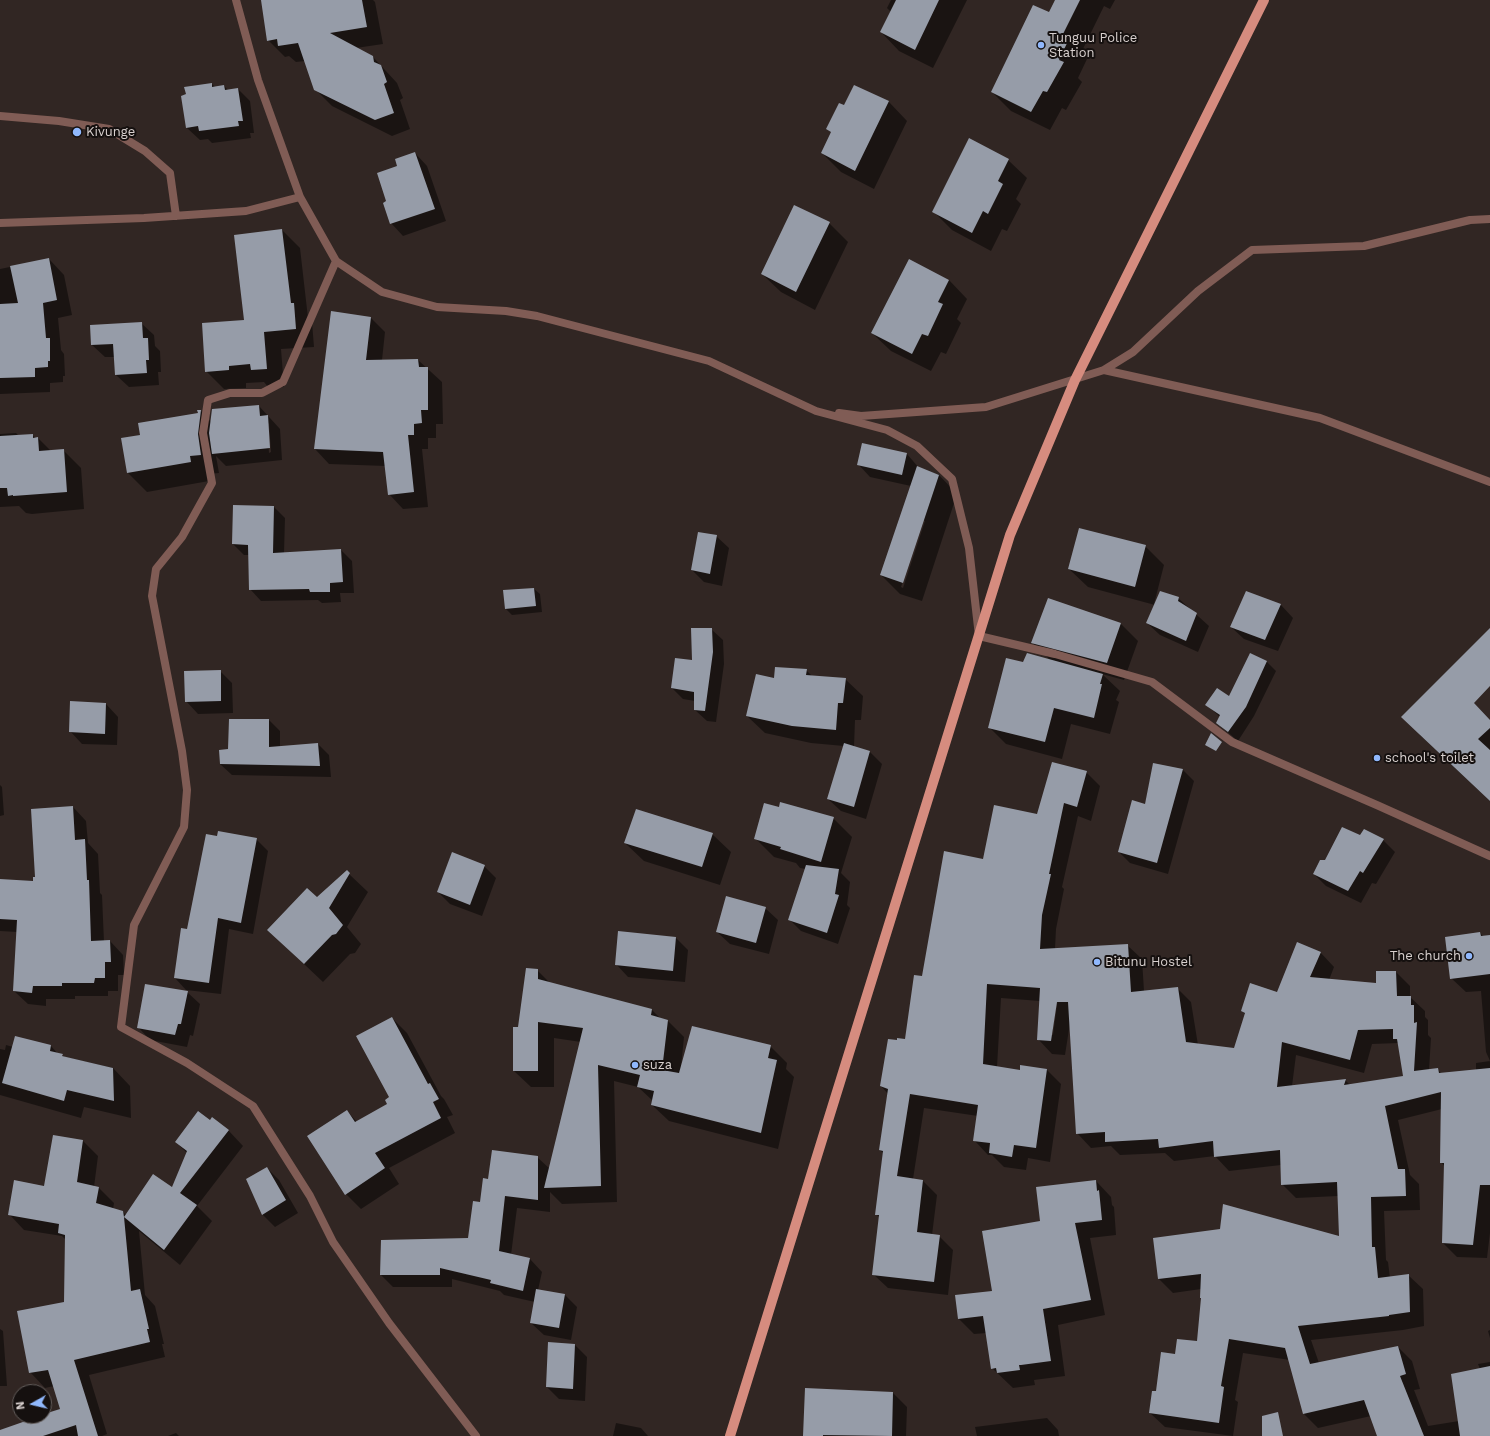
<!DOCTYPE html>
<html>
<head>
<meta charset="utf-8">
<style>
  body { margin:0 }
  #map { position:relative; width:1490px; height:1436px; overflow:hidden; background:#312623; font-family:"Work Sans",sans-serif }
  canvas { display:block }
  .north { position:absolute; left:12px; top:1384px; width:40px; height:40px; box-sizing:border-box; background:#15100f; border:1px solid #635d5b; border-radius:50%; rotate:262deg; font-size:11px; font-weight:700; line-height:16px; text-align:center; color:#d8d0ce }
  .north::after { content:''; display:block; margin:auto; width:14px; height:18px; background:#90b8fd; clip-path:polygon(50% 0,100% 100%,50% 72%,0 100%) }
</style>
</head>
<body>
<div id="map">
<canvas width="1490" height="1436"></canvas>
<div class="north">N</div>
</div>
<script>
const c = document.querySelector('canvas').getContext('2d');
c.lineJoin = 'round';
function paint(path, color) {
  c.fillStyle = color;
  c.fill(path, 'evenodd');
}
function poly(rows) {
  const path = new Path2D();
  for (const r of rows) {
    path.moveTo(r[0], r[1]);
    for (let i = 2; i < r.length; i += 2) path.lineTo(r[i], r[i + 1]);
  }
  return path;
}
function trace(path, color, width, dash) {
  c.strokeStyle = color;
  c.lineWidth = width;
  c.lineCap = dash ? 'butt' : 'round';
  c.setLineDash(dash || []);
  c.stroke(path);
}
function write(font, color, halo, rows, align = 'center') {
  c.font = font + ' "Work Sans",sans-serif';
  c.lineWidth = 4;
  c.setLineDash([]);
  c.textBaseline = 'middle';
  c.strokeStyle = halo;
  c.fillStyle = color;
  for (const [text, x, y, turn = 0] of rows) {
    c.save();
    c.translate(x, y);
    c.rotate((+turn || 0) * Math.PI / 180);
    c.textAlign = isNaN(turn) ? turn : align;
    if (halo) c.strokeText(text, 0, 0);
    c.fillText(text, 0, 0);
    c.restore();
  }
}
paint(poly([
  [262,0,373,0,375,2,383,44,356,48,373,57,397,83,403,98,400,100,410,129,392,136,332,106,315,89,305,61,296,62,289,56,285,57,268,40],
  [891,0,967,0,933,68,899,51,881,32,891,12,887,8],
  [1056,0,1115,0,1110,9,1104,6,1081,53,1087,59,1078,78,1082,82,1066,110,1062,108,1050,130,1011,111,992,92,1050,14],
  [212,84,215,87,224,86,228,90,238,89,250,101,254,133,250,133,251,138,212,143,208,139,200,140,187,128,182,96],
  [855,86,889,102,907,121,874,189,841,172,822,153,832,133,827,129,845,107],
  [415,153,427,166,446,221,403,236,391,223,399,166],
  [1008,160,1027,178,1016,199,1021,204,1007,231,1002,229,991,251,952,230,933,211],
  [829,223,848,242,815,310,781,292,762,274],
  [282,230,300,248,308,318,312,322,314,347,281,349,284,387,269,388,264,382,246,383,246,388,224,389,206,371,245,321],
  [49,259,64,275,72,315,58,318,61,350,64,354,65,376,63,376,63,382,50,383,50,392,0,394,0,269],
  [949,280,967,299,957,319,961,323,946,354,941,352,931,371,891,351,872,333],
  [332,312,371,318,385,332,382,360,418,360,442,382,443,424,436,424,436,438,428,438,428,449,422,449,428,507,403,509,389,494,386,466,329,464,315,449],
  [141,323,154,335,155,346,160,351,161,372,158,372,159,385,129,387,116,375,115,357,105,357,92,345,91,326],
  [259,406,280,429,282,460,226,466,216,456,219,473,208,474,209,481,147,492,128,473,122,439,141,435,199,414,201,411,211,422],
  [267,422,269,424,271,452,269,453],
  [16,433,19,436,32,435,36,438,38,438,51,451,63,450,81,468,84,509,32,514,26,513,19,506,0,507,0,434],
  [907,454,919,468,939,475,957,494,922,601,900,594,881,575,911,486,870,477,858,464],
  [923,520,925,521,903,588,901,587],
  [274,507,285,518,284,553,341,550,352,561,354,593,340,593,341,602,322,603,318,600,261,601,250,589,249,555,244,555,233,544],
  [716,536,729,548,722,586,704,582,692,570],
  [1145,546,1164,565,1154,604,1178,598,1209,626,1198,652,1160,635,1147,623,1155,605,1088,587,1069,569],
  [534,589,540,594,542,612,512,615,506,609,504,591],
  [1246,592,1281,605,1293,618,1278,651,1244,639,1231,627],
  [1049,599,1121,624,1138,641,1124,680,1102,674,1120,691,1116,700,1119,702,1110,734,1071,724,1062,759,1006,744,989,727,1024,663,1050,660,1032,642],
  [711,629,723,640,724,664,716,722,707,721,695,710,695,701,683,699,672,688,693,661],
  [1251,654,1267,662,1276,671,1254,716,1238,741,1217,723,1220,717,1207,705,1230,697],
  [806,670,812,676,845,679,863,696,861,720,855,720,854,747,870,752,882,764,866,819,841,811,828,799,844,746,811,743,765,733,747,716,775,679],
  [220,671,232,683,233,713,198,714,186,701],
  [106,704,118,717,117,745,82,744,70,731],
  [269,720,280,731,280,747,318,744,329,755,331,777,232,775,220,764,229,750],
  [1490,720,1490,801,1420,735],
  [1153,764,1183,770,1194,781,1168,874,1130,863,1119,852,1145,805],
  [1086,772,1100,786,1091,821,1078,816,1062,887,1064,889,1056,929,1055,949,1127,945,1142,959,1144,991,1177,988,1191,1002,1198,1045,1235,1049,1246,1015,1242,1011,1278,993,1320,952,1334,967,1329,980,1377,984,1396,972,1410,986,1410,997,1425,1011,1425,1017,1428,1020,1428,1035,1431,1038,1429,1070,1437,1069,1442,1074,1476,1071,1476,1063,1490,1061,1486,1052,1481,991,1466,992,1451,978,1480,933,1484,937,1490,936,1490,1233,1487,1258,1457,1257,1443,1243,1445,1167,1441,1162,1442,1109,1398,1120,1410,1175,1419,1184,1420,1210,1384,1211,1386,1260,1388,1262,1390,1278,1408,1275,1423,1289,1424,1326,1403,1330,1311,1340,1319,1363,1398,1347,1412,1361,1420,1389,1414,1390,1428,1426,1459,1421,1480,1369,1478,1364,1490,1362,1490,1436,1378,1436,1371,1416,1318,1428,1304,1414,1290,1360,1243,1353,1235,1400,1238,1402,1233,1436,1165,1427,1150,1413,1157,1393,1176,1355,1198,1342,1202,1298,1201,1289,1173,1293,1159,1279,1340,1237,1338,1196,1296,1198,1282,1184,1281,1165,1229,1171,1215,1156,1174,1161,1165,1153,1120,1155,1111,1146,1091,1148,1077,1133,1070,1023,1065,1055,1052,1054,1038,1039,1040,1001,1001,998,997,1067,1020,1071,1021,1067,1047,1070,1061,1084,1050,1162,1028,1158,1026,1170,1004,1167,992,1155,988,1155,974,1140,978,1116,924,1108,913,1179,923,1181,937,1195,932,1235,939,1236,953,1250,948,1295,888,1288,873,1274,880,1218,876,1214,883,1153,880,1150,888,1094,881,1086,898,1041,905,1040,922,978,984,860],
  [1056,997,1058,997,1053,1035,1052,1035],
  [1399,1043,1405,1077,1350,1085,1345,1080,1292,1086,1296,1055,1364,1073,1372,1044],
  [0,785,2,787,4,815,0,816],
  [73,807,86,821,88,843,98,854,100,893,102,895,104,942,110,941,123,955,124,975,118,975,118,991,108,991,108,996,75,996,75,999,46,999,46,1006,28,1004,14,991,17,932,0,931,0,880,34,882],
  [833,818,852,837,841,873,850,882,847,905,850,908,838,944,801,931,789,919,806,869,800,868,796,863,774,857,755,838],
  [712,834,731,852,720,885,644,861,625,843],
  [1361,836,1383,840,1395,852,1376,884,1372,883,1361,903,1326,886,1314,874,1325,861],
  [256,839,268,851,253,934,229,929,221,994,186,990,175,978,188,930],
  [484,866,496,878,482,916,450,904,438,892],
  [349,874,368,892,347,927,361,944,355,953,350,954,323,982,268,930,317,898],
  [765,908,778,920,769,954,730,944,717,932],
  [676,938,688,950,685,982,628,977,616,964],
  [537,970,551,984,652,1010,661,1019,667,1020,684,1037,681,1067,770,1046,787,1063,786,1069,794,1077,778,1149,669,1121,652,1105,653,1101,638,1087,614,1081,617,1202,562,1204,550,1192,550,1212,517,1208,511,1255,530,1259,542,1272,538,1290,565,1295,577,1307,571,1340,544,1335,531,1323,535,1302,504,1295,500,1291,452,1279,452,1287,393,1287,381,1275,469,1239,489,1180,537,1157,550,1169,581,1042,554,1038,554,1087,531,1087,514,1071,519,1028],
  [187,992,200,1004,193,1036,190,1035,187,1047,150,1040,138,1027],
  [392,1018,407,1033,441,1096,444,1099,453,1115,447,1117,455,1133,389,1168,399,1184,361,1209,346,1194,347,1111,357,1122,388,1105,390,1098],
  [6,1045,13,1047,51,1046,58,1054,65,1057,113,1068,130,1086,131,1118,84,1107,81,1118,0,1095,0,1049,5,1050],
  [210,1121,228,1130,243,1146,197,1206,212,1221,180,1265,139,1231,145,1295,155,1306,164,1344,162,1344,165,1357,89,1375,107,1434,102,1436,21,1436,43,1416,61,1409,54,1386,45,1388,30,1372,65,1302,66,1240,62,1236,24,1230,9,1214,45,1187,83,1141,98,1156,94,1187,99,1188,114,1203,113,1209,123,1212,126,1215,172,1188,187,1153,176,1142],
  [267,1168,279,1180,298,1213,275,1227,263,1215,247,1179],
  [1096,1181,1111,1197,1112,1205,1114,1207,1116,1235,1090,1238,1105,1315,1058,1325,1065,1376,1034,1380,1035,1385,1013,1388,992,1368,987,1333,974,1334,959,1319,993,1292,1041,1222],
  [0,1329,3,1331,7,1386,0,1386],
  [1490,1330,1490,1338,1488,1331],
  [575,1345,587,1357,585,1401,559,1399,547,1387],
  [893,1393,907,1407,906,1436,804,1436],
  [1047,1418,1058,1430,1059,1436,977,1436,975,1427],
  [616,1423,641,1428,648,1436,613,1436],
  [176,1433,179,1436,168,1436]
]), '#0007');
paint(poly([
  [261,0,362,0,367,27,330,33,373,56,374,62,381,65,387,82,384,84,394,113,375,120,314,90,298,43,278,46,277,39,267,41],
  [896,0,939,0,915,50,880,32],
  [1055,0,1080,0,1063,34,1069,39,1059,60,1064,62,1047,92,1043,91,1031,112,991,92,1033,5,1049,12],
  [212,83,212,87,224,85,225,90,238,88,243,121,238,121,239,126,199,131,198,126,186,128,181,96,186,94,184,87],
  [854,85,889,101,855,171,821,153,831,132,826,129,839,103,844,105],
  [969,138,1009,159,998,181,1003,184,988,214,983,211,972,233,932,212],
  [415,152,435,209,390,224,383,203,386,201,377,173,397,166,395,159],
  [794,205,830,222,796,292,761,274],
  [282,229,291,303,294,303,296,329,264,332,267,369,251,370,250,364,229,366,229,370,205,372,202,323,244,320,234,235],
  [49,258,57,300,43,303,46,338,50,338,50,361,48,361,48,367,35,368,35,377,0,378,0,304,18,303,10,266],
  [909,259,949,280,938,302,943,304,928,336,922,334,912,354,871,333],
  [331,311,371,317,366,360,418,359,419,367,428,367,428,410,421,410,422,423,414,424,414,435,408,435,414,492,388,495,383,452,314,449],
  [142,322,143,338,148,338,149,360,146,360,147,373,115,375,113,344,91,345,90,325],
  [259,405,260,416,268,415,270,448,212,454,209,433,212,409],
  [197,410,201,410,198,434,201,455,190,456,191,462,127,473,121,438,140,435,138,423,198,413],
  [33,434,33,438,38,437,39,451,64,449,67,492,13,496,13,495,8,496,7,488,0,488,0,436],
  [862,443,907,453,902,475,857,465],
  [917,466,939,475,903,583,880,575],
  [233,505,274,506,273,553,341,549,343,582,330,583,330,592,310,592,309,589,249,590,248,545,232,544],
  [1079,528,1146,545,1135,587,1068,569],
  [698,532,717,535,710,574,691,570],
  [534,588,536,606,505,609,503,590],
  [1160,591,1179,597,1178,601,1197,613,1186,641,1146,623],
  [1246,591,1281,604,1265,640,1230,627],
  [1048,598,1121,623,1107,663,1031,643],
  [691,628,712,628,713,652,705,711,694,710,694,692,671,688,675,658,692,660],
  [1490,628,1490,686,1474,703,1490,720,1490,728,1478,739,1490,750,1490,801,1401,717],
  [1027,653,1103,674,1100,684,1102,684,1094,718,1054,708,1045,742,988,728,1006,658,1023,662],
  [1250,653,1267,661,1246,707,1228,732,1216,723,1220,715,1205,705,1217,688,1229,696],
  [775,667,807,669,806,675,846,678,843,703,838,703,836,730,792,726,746,716,756,674,774,678],
  [221,670,221,701,185,702,184,671],
  [70,701,106,703,105,734,69,732],
  [229,719,269,719,269,747,318,743,320,766,220,764,219,750,228,749],
  [1211,733,1222,742,1216,751,1205,745],
  [844,743,870,751,854,807,827,799],
  [1052,762,1087,771,1077,807,1064,803,1049,874,1051,874,1042,915,1040,949,1128,944,1131,992,1178,987,1186,1042,1234,1048,1245,1013,1241,1011,1250,983,1277,992,1297,942,1321,952,1310,977,1376,983,1376,971,1396,971,1397,996,1411,996,1411,1005,1414,1005,1414,1023,1417,1022,1414,1071,1438,1068,1439,1073,1490,1068,1490,1185,1480,1185,1473,1245,1442,1243,1444,1163,1440,1163,1441,1092,1385,1106,1398,1169,1405,1169,1406,1196,1371,1197,1372,1247,1375,1247,1378,1278,1409,1274,1410,1312,1389,1315,1389,1316,1298,1326,1310,1364,1398,1346,1406,1374,1400,1376,1424,1436,1377,1436,1364,1400,1303,1414,1285,1348,1229,1339,1221,1386,1224,1387,1219,1423,1149,1413,1152,1391,1156,1391,1161,1352,1175,1354,1177,1339,1197,1341,1201,1298,1200,1298,1201,1274,1158,1279,1153,1238,1220,1229,1223,1204,1339,1236,1337,1182,1281,1185,1280,1150,1214,1157,1213,1141,1159,1148,1158,1139,1105,1142,1105,1132,1076,1134,1068,1002,1057,1002,1051,1041,1037,1040,1040,988,987,984,983,1064,1020,1070,1020,1065,1047,1069,1036,1148,1014,1145,1012,1157,989,1153,990,1143,973,1141,978,1105,910,1094,897,1176,923,1180,917,1232,940,1235,934,1282,872,1275,879,1215,875,1215,883,1151,879,1150,888,1089,880,1086,888,1039,897,1040,897,1038,905,1039,914,975,922,976,944,851,983,859,994,805,1037,814],
  [1393,1029,1393,1039,1397,1039,1403,1076,1344,1085,1346,1079,1277,1087,1282,1042,1350,1060,1358,1030],
  [1153,763,1183,769,1157,863,1118,852,1132,800,1145,804],
  [780,802,834,817,821,862,780,849,781,847,754,839,764,803,779,807],
  [73,806,75,840,85,839,87,880,89,880,91,941,110,940,111,962,105,962,105,978,95,978,94,983,62,983,62,986,33,986,32,993,13,991,17,920,0,919,0,879,33,881,33,877,35,877,31,809],
  [636,809,713,833,702,867,624,843],
  [1342,827,1360,835,1364,829,1384,839,1363,873,1360,871,1348,891,1313,874,1320,860,1325,860],
  [218,831,257,838,241,923,218,918,209,983,174,978,181,928,187,929,206,834,217,836],
  [452,852,485,865,470,905,437,892],
  [806,865,839,869,835,894,839,895,827,933,788,920],
  [347,870,350,873,329,908,343,925,336,934,332,935,304,964,267,930,307,888,317,897],
  [726,896,766,907,756,943,716,932],
  [618,931,676,937,673,971,615,965],
  [1480,932,1481,936,1490,935,1490,974,1450,979,1445,937],
  [526,968,538,969,538,979,652,1009,651,1015,668,1020,662,1070,679,1073,692,1026,771,1045,768,1058,777,1060,761,1133,651,1105,654,1091,637,1087,640,1075,598,1065,601,1186,544,1188,583,1028,538,1022,538,1071,513,1071,513,1027,518,1027],
  [145,984,188,991,181,1024,178,1024,175,1035,137,1028],
  [392,1017,428,1084,430,1083,439,1099,433,1102,441,1118,375,1153,385,1168,345,1195,307,1136,347,1110,355,1122,387,1104,385,1100,389,1097,356,1036],
  [15,1036,51,1045,50,1051,63,1054,62,1056,113,1068,114,1101,67,1090,64,1101,2,1083],
  [198,1111,210,1120,212,1117,229,1130,180,1193,197,1205,164,1250,124,1217,131,1291,140,1289,149,1329,147,1329,150,1342,74,1360,98,1436,78,1436,76,1425,43,1436,0,1436,0,1430,40,1416,44,1416,44,1414,60,1409,48,1370,29,1373,17,1311,64,1302,65,1235,58,1233,59,1224,8,1215,14,1180,44,1186,53,1135,83,1140,77,1182,99,1187,96,1203,123,1211,124,1217,153,1174,172,1187,187,1151,175,1142],
  [492,1150,538,1156,538,1200,505,1196,499,1251,530,1258,523,1291,490,1283,491,1280,440,1268,440,1275,380,1275,381,1240,468,1238,473,1201,480,1202,483,1178,488,1179],
  [267,1167,286,1200,262,1215,246,1179],
  [1096,1180,1097,1191,1099,1190,1102,1220,1075,1223,1091,1300,1043,1309,1051,1361,1021,1365,1019,1365,1020,1370,997,1373,996,1368,991,1369,983,1316,958,1319,955,1295,992,1291,982,1231,1040,1221,1036,1187],
  [536,1289,565,1294,559,1328,530,1323],
  [548,1342,575,1344,573,1389,546,1387],
  [1490,1366,1490,1436,1460,1436,1451,1374],
  [805,1388,893,1392,892,1436,823,1435,823,1436,803,1436],
  [1278,1412,1283,1436,1262,1436,1262,1416]
]), '#969ca8');
trace(poly([
  [236,0,258,80,300,197,336,261,382,292,437,307,506,311,537,316,709,361,816,411,887,430,917,446,952,479,969,548,979,636,1055,654,1152,682,1232,742,1379,806,1490,856],
  [0,116,59,121,109,129,145,151,170,173,176,216],
  [0,223,144,218,246,211,300,197],
  [336,261,283,382,262,393,230,393,208,400,203,433,212,483,182,537,156,569,152,596,182,751,187,790,184,827,134,925,121,1027,187,1063,253,1106,310,1196,333,1242,389,1323,476,1436],
  [1104,370,1320,418,1490,482],
  [839,413,861,416,986,407,1104,370,1133,352,1198,291,1252,250,1364,246,1470,220,1490,219]
]), '#805c55', 8);
trace(poly([
  [730,1436,1010,535,1075,380,1264,0]
]), '#d68c7f', 10);
for (const [x, y, r, color] of [
  [1041,45,4,"#90b8fd"],
  [77,132,5,"#90b8fd"],
  [1377,758,4,"#90b8fd"],
  [1469,956,4,"#90b8fd"],
  [1097,962,4,"#90b8fd"],
  [635,1065,4,"#90b8fd"]
]) {
  const dot = new Path2D();
  dot.arc(x, y, r, 0, 2 * Math.PI);
  c.fillStyle = color;
  c.fill(dot);
  trace(dot, '#15100f', 1.5);
}
write('13px', '#d8d0ce', '#15100f', [
  ["Tunguu Police",1049,38],
  ["Station",1049,53],
  ["Kivunge",86,132],
  ["school's toilet",1385,758],
  ["The church",1461,956,"right"],
  ["Bitunu Hostel",1105,962],
  ["suza",643,1065]
], 'left');
</script>
</body>
</html>
